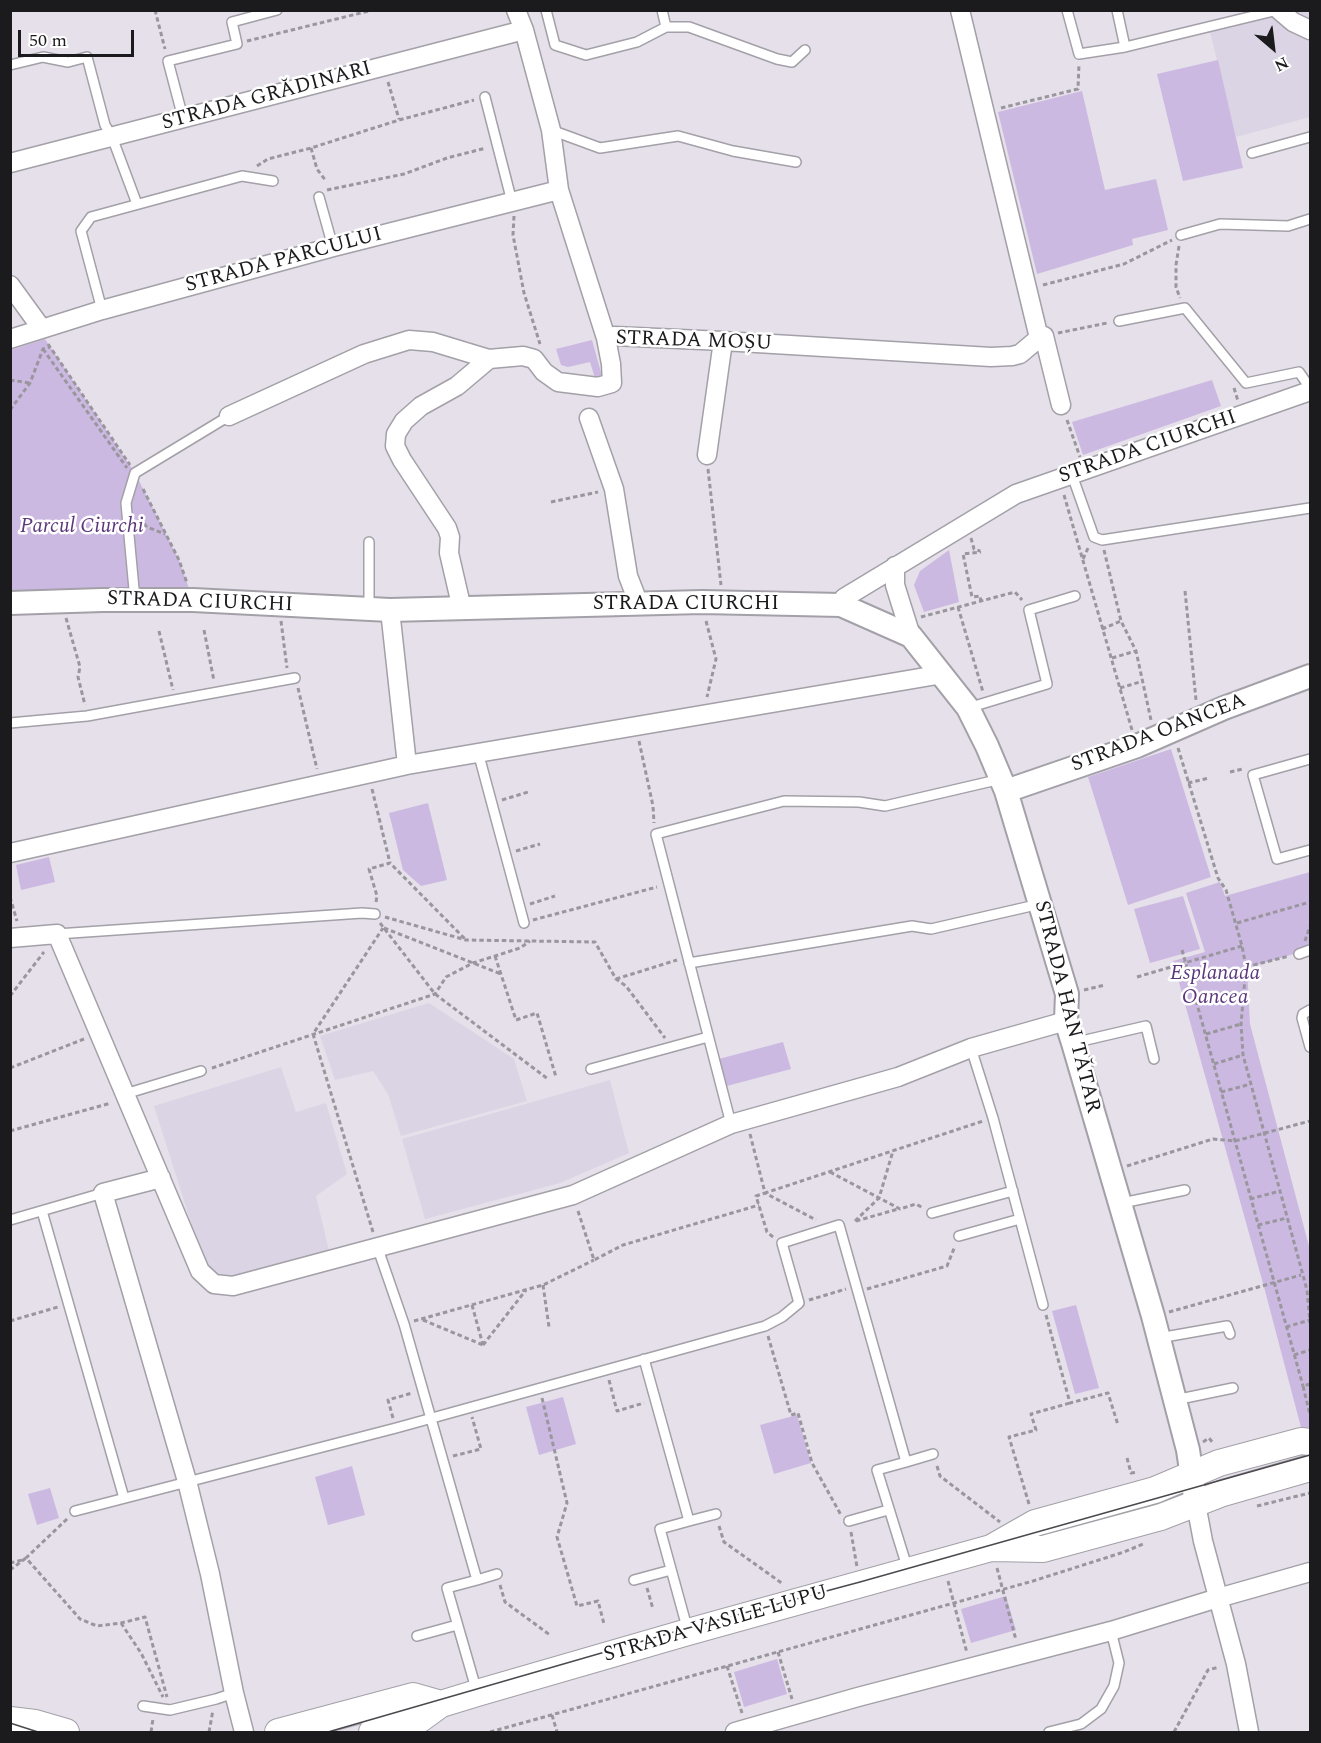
<!DOCTYPE html>
<html>
<head>
<meta charset="utf-8">
<style>
  body { margin:0 }
  #map { position:relative; width:1321px; height:1743px; overflow:hidden; background:#e5e0e9; font-family:Spectral,serif }
  canvas { display:block }
  .frame { position:absolute; inset:0; border:12px solid #1b1a1d; pointer-events:none }
  .north { position:absolute; left:1243px; top:18px; width:60px; height:60px; -webkit-text-stroke:4px #fff; paint-order:stroke; rotate:152deg; font-size:16px; font-weight:700; line-height:24px; text-align:center; color:#1b1a1d }
  .north::after { content:''; display:block; margin:auto; width:21px; height:27px; background:#1b1a1d; clip-path:polygon(50% 0,100% 100%,50% 72%,0 100%) }
  .scale { position:absolute; left:18px; top:30px; width:116px; height:27px; box-sizing:border-box; border:3px solid #1b1a1d; border-top:0; padding-left:8px; font-size:18px; line-height:21px; white-space:nowrap; color:#1b1a1d; -webkit-text-stroke:4px #fff; paint-order:stroke }
</style>
</head>
<body>
<div id="map">
<canvas width="1321" height="1743"></canvas>
<div class="frame"></div>
<div class="north">N</div>
<div class="scale">50 m</div>
</div>
<script>
const c = document.querySelector('canvas').getContext('2d');
c.lineJoin = 'round';
function paint(path, color) {
  c.fillStyle = color;
  c.fill(path, 'evenodd');
}
function poly(rows) {
  const path = new Path2D();
  for (const r of rows) {
    path.moveTo(r[0], r[1]);
    for (let i = 2; i < r.length; i += 2) path.lineTo(r[i], r[i + 1]);
  }
  return path;
}
function trace(path, color, width, dash) {
  c.strokeStyle = color;
  c.lineWidth = width;
  c.lineCap = dash ? 'butt' : 'round';
  c.setLineDash(dash || []);
  c.stroke(path);
}
function write(font, color, halo, rows, align = 'center') {
  c.font = font + ' Spectral,serif';
  c.lineWidth = 5;
  c.setLineDash([]);
  c.textBaseline = 'middle';
  c.strokeStyle = halo;
  c.fillStyle = color;
  for (const [text, x, y, turn = 0] of rows) {
    c.save();
    c.translate(x, y);
    c.rotate((+turn || 0) * Math.PI / 180);
    c.textAlign = isNaN(turn) ? turn : align;
    if (halo) c.strokeText(text, 0, 0);
    c.fillText(text, 0, 0);
    c.restore();
  }
}
paint(poly([
  [1278,11,1310,11,1310,117,1236,137,1209,28],
  [429,1003,514,1059,527,1101,401,1136,388,1094,373,1071,335,1080,320,1036],
  [281,1067,296,1112,326,1103,347,1174,316,1196,330,1255,233,1280,217,1276,205,1267,154,1106],
  [610,1080,629,1153,560,1183,425,1219,402,1139]
]), '#dbd4e4');
paint(poly([
  [1218,60,1243,168,1183,181,1157,74],
  [1082,91,1105,190,1156,179,1168,230,1132,239,1133,245,1037,274,998,112],
  [45,339,135,473,179,560,193,600,11,603,11,350],
  [592,340,602,376,595,378,590,362,568,367,561,365,556,349],
  [1212,380,1221,406,1083,455,1072,422],
  [949,550,959,602,924,612,914,585,920,571],
  [1171,749,1211,877,1128,905,1088,777],
  [428,803,447,880,421,886,403,870,389,813],
  [49,857,55,882,21,890,16,865],
  [1310,872,1310,949,1247,968,1250,1024,1310,1250,1310,1433,1303,1435,1264,1287,1173,961,1205,952,1186,893,1220,882,1225,896],
  [1183,896,1200,949,1150,963,1134,909],
  [783,1042,791,1069,723,1087,715,1060],
  [1076,1305,1099,1388,1075,1394,1052,1311],
  [563,1397,576,1444,539,1455,526,1407],
  [797,1415,811,1463,774,1474,760,1425],
  [352,1466,365,1515,328,1525,315,1477],
  [50,1488,59,1518,37,1525,28,1494],
  [1006,1596,1016,1630,971,1643,961,1609],
  [777,1659,787,1694,744,1707,734,1672]
]), '#ccb9e2');
const service = poly([
  [546,10,555,45,586,55,637,42,666,27,689,27,777,59,792,62,805,50],
  [662,10,666,27],
  [1067,10,1079,54,1125,47,1278,10],
  [1117,10,1125,47],
  [10,65,43,57,68,62,87,57,105,125,112,137,137,204],
  [485,97,512,202],
  [183,118,168,61,237,44,232,22,277,10],
  [551,130,600,148,678,136,733,151,796,162],
  [1252,153,1310,137],
  [319,197,333,247],
  [1181,235,1220,224,1288,226,1310,219],
  [102,310,81,231,91,217,242,176,273,181],
  [1119,321,1185,308,1246,383,1299,372,1310,388],
  [1072,475,1094,537,1102,540,1310,508],
  [135,600,126,503,135,473,229,416],
  [369,609,369,542],
  [968,708,1047,684,1029,610,1075,596],
  [10,723,87,716,295,678],
  [478,752,524,923],
  [1310,759,1253,775,1277,859,1310,850],
  [57,934,362,913,375,914],
  [1299,954,1310,950],
  [689,963,912,926,931,929,1040,904],
  [1310,1010,1303,1014,1302,1018,1310,1047],
  [1073,1043,1146,1026,1154,1059],
  [971,1048,993,1118,1043,1305],
  [591,1069,708,1037],
  [125,1094,201,1071],
  [731,1124,656,834,784,801,859,802,885,806,1001,779],
  [1122,1203,1185,1190],
  [42,1211,124,1498],
  [932,1213,1013,1191],
  [10,1220,103,1193],
  [959,1236,1020,1219],
  [378,1249,404,1324,477,1580,497,1574],
  [1159,1338,1227,1326,1230,1334],
  [644,1359,689,1521,716,1514],
  [1175,1400,1233,1388],
  [906,1462,877,1470,908,1570],
  [75,1511,396,1428,765,1326,782,1317,799,1303,782,1243,839,1225,906,1462,933,1454],
  [849,1521,888,1510],
  [477,1580,447,1588,477,1692],
  [634,1580,671,1570],
  [688,1631,660,1529,689,1521],
  [417,1636,457,1625],
  [143,1706,170,1710,216,1699,234,1693],
  [1049,1732,1081,1724,1101,1709,1114,1686,1119,1663,1111,1631]
]);
const minor = poly([
  [960,10,1039,338,1044,336,1061,405],
  [1279,10,1293,22,1310,30],
  [10,163,524,30],
  [10,285,42,329],
  [606,338,614,336,723,341,991,357,1012,356,1020,354,1039,338],
  [10,339,102,310,333,247,559,190],
  [229,416,364,354,409,340,433,342,489,359,523,356,534,359,544,372,558,382,598,387,612,383,611,364,606,338,559,190,551,130,524,30,516,10],
  [589,418,614,489,628,576,635,594,636,604],
  [707,455,723,341],
  [895,566,895,585,911,636],
  [841,605,844,598,1016,494,1310,391],
  [462,609,449,553,450,537,447,528,402,460,395,446,396,434,404,421,421,406,457,386,489,359],
  [390,610,407,765],
  [10,853,407,765,943,674],
  [10,938,57,934,200,1271,214,1284,233,1286,573,1195,731,1124,898,1077,971,1048,1066,1021],
  [161,1178,103,1193,187,1481,210,1574,234,1693,244,1732],
  [1196,1504,1203,1541,1236,1664,1249,1732],
  [735,1732,858,1697,1111,1631,1218,1598,1310,1572]
]);
const tertiary = poly([
  [10,603,102,600,193,600,390,610,702,602,841,605,911,636,968,708,987,746,1006,791,1067,994,1066,1021,1073,1043,1153,1316,1188,1450,1196,1504],
  [1006,791,1137,746,1224,708,1310,676]
]);
const secondary = poly([
  [992,1548,1043,1549,1161,1517,1223,1493,1310,1468],
  [10,1720,35,1723,66,1732],
  [278,1732,413,1696,441,1704],
  [372,1732,419,1720,441,1704,477,1693,688,1632,991,1548,1035,1523,1155,1490,1219,1463,1301,1441,1310,1442]
]);
trace(service, '#a3a0a8', 12);
trace(minor, '#a3a0a8', 21);
trace(tertiary, '#a3a0a8', 26);
trace(secondary, '#a3a0a8', 28);
trace(poly([
  [155,10,165,49],
  [247,41,373,10],
  [388,82,399,119],
  [1001,108,1078,89,1079,64],
  [311,148,317,169,326,181],
  [257,166,268,159,311,148,399,120,474,100],
  [327,190,404,174,447,158,486,148],
  [514,216,513,235,524,293,540,344],
  [1179,246,1176,265,1176,287,1180,298],
  [1043,285,1124,264,1172,240],
  [1058,333,1107,323],
  [48,344,130,465],
  [43,349,127,468],
  [10,380,30,383],
  [1234,388,1238,401],
  [10,410,30,383,43,349,50,347],
  [1067,420,1080,457],
  [708,469,721,585],
  [143,489,179,560,187,583],
  [1064,495,1132,730],
  [551,502,598,492],
  [139,518,147,527,165,534],
  [971,538,974,549,980,551],
  [1104,550,1121,621,1136,651,1151,720],
  [1083,559,1089,546],
  [1185,591,1196,700],
  [981,602,980,596,972,597,963,554,981,552],
  [958,607,983,692],
  [921,617,1015,592,1022,600],
  [66,618,80,667,78,677,85,705],
  [281,621,287,668],
  [706,621,716,659,707,697],
  [1102,629,1121,621],
  [204,630,214,681],
  [159,631,173,690],
  [1112,658,1136,651],
  [298,688,317,769],
  [1120,688,1143,681],
  [639,741,653,806,654,823],
  [1178,748,1218,878,1226,890,1242,946,1246,967,1241,1024,1243,1055,1307,1290,1310,1323],
  [1230,772,1243,769],
  [1188,783,1209,778],
  [372,789,390,863],
  [502,800,528,792],
  [516,851,540,844],
  [10,897,17,921],
  [376,902,377,896,369,869,390,863,466,940],
  [530,904,555,896],
  [385,917,466,940,595,942,616,979,626,986,665,1038],
  [533,920,657,887],
  [380,923,435,994,548,1079],
  [1237,923,1310,902],
  [384,928,501,974],
  [1305,941,1310,926],
  [1182,950,1303,1386],
  [495,956,516,1020,537,1013,556,1077],
  [1246,967,1289,956],
  [1137,977,1242,946],
  [616,979,677,960],
  [1084,990,1105,985],
  [10,996,44,952],
  [1206,1034,1241,1024],
  [1214,1064,1243,1055],
  [10,1068,84,1039],
  [212,1068,435,994,446,977,473,963,520,948,530,941],
  [1221,1092,1251,1084],
  [10,1131,111,1103],
  [750,1134,765,1193,983,1121],
  [1127,1166,1213,1139,1235,1141,1310,1121],
  [830,1172,900,1209,916,1204,923,1208],
  [1250,1199,1280,1191],
  [578,1211,594,1260,623,1245,759,1205],
  [855,1221,879,1198,893,1151],
  [856,1221,898,1209],
  [1258,1225,1287,1218],
  [373,1232,313,1034,383,928],
  [773,1237,767,1232,756,1196,765,1193,816,1220],
  [543,1285,549,1327],
  [867,1289,947,1266,955,1246],
  [809,1300,846,1289],
  [472,1305,483,1345],
  [1169,1312,1301,1275],
  [1046,1315,1070,1403,1108,1393,1118,1425],
  [423,1320,483,1345],
  [10,1321,58,1307],
  [414,1321,543,1285,594,1260],
  [1286,1327,1310,1320],
  [768,1336,791,1415,798,1413,812,1463,841,1515],
  [483,1345,526,1290],
  [1294,1355,1310,1350],
  [609,1380,617,1411,644,1403],
  [1310,1384,1303,1386,1310,1415],
  [542,1398,567,1503,557,1537,577,1606,598,1601,604,1624],
  [393,1418,388,1400,412,1393],
  [1203,1442,1209,1438,1214,1444],
  [453,1456,481,1449,472,1417],
  [1127,1458,1131,1473,1138,1472],
  [937,1466,940,1476,1000,1522],
  [1029,1504,1009,1437,1036,1430,1031,1414,1070,1403],
  [1257,1506,1310,1493],
  [67,1519,26,1558,80,1619,97,1626,121,1623,145,1617,167,1697],
  [719,1526,724,1542,783,1584],
  [851,1532,857,1567],
  [10,1563,22,1560],
  [997,1568,1016,1640],
  [10,1570,26,1558],
  [948,1581,967,1653],
  [500,1585,505,1602,550,1635],
  [647,1588,653,1609],
  [121,1623,141,1653,163,1697],
  [778,1652,792,1699],
  [727,1666,742,1713],
  [552,1715,557,1732],
  [151,1732,153,1719],
  [209,1732,213,1710],
  [490,1732,1033,1581,1124,1552,1143,1544],
  [1174,1732,1208,1670,1219,1667]
]), '#9a969d', 3, [4.5, 3]);
trace(service, '#fff', 9);
trace(minor, '#fff', 18);
trace(tertiary, '#fff', 22);
trace(secondary, '#fff', 26);
trace(poly([
  [10,1723,38,1732],
  [328,1732,688,1628,860,1582,1310,1455]
]), '#4b494e', 1.5);
write('21px', '#1b1a1d', '#fff', [
  ["STRADA GRĂDINARI",267,97,-15],
  ["STRADA PARCULUI",284,261,-15],
  ["STRADA MOȘU",694,342,2],
  ["STRADA CIURCHI",1148,448,-19],
  ["STRADA CIURCHI",200,603,2],
  ["STRADA CIURCHI",686,605],
  ["STRADA OANCEA",1159,734,-21],
  ["STRADA HAN TĂTAR",1066,1007,76],
  ["STRADA VASILE LUPU",716,1625,-16]
]);
write('italic 21px', '#5b377c', '#fff', [
  ["Parcul Ciurchi",82,528],
  ["Esplanada",1215,975],
  ["Oancea",1215,999]
]);
</script>
</body>
</html>
